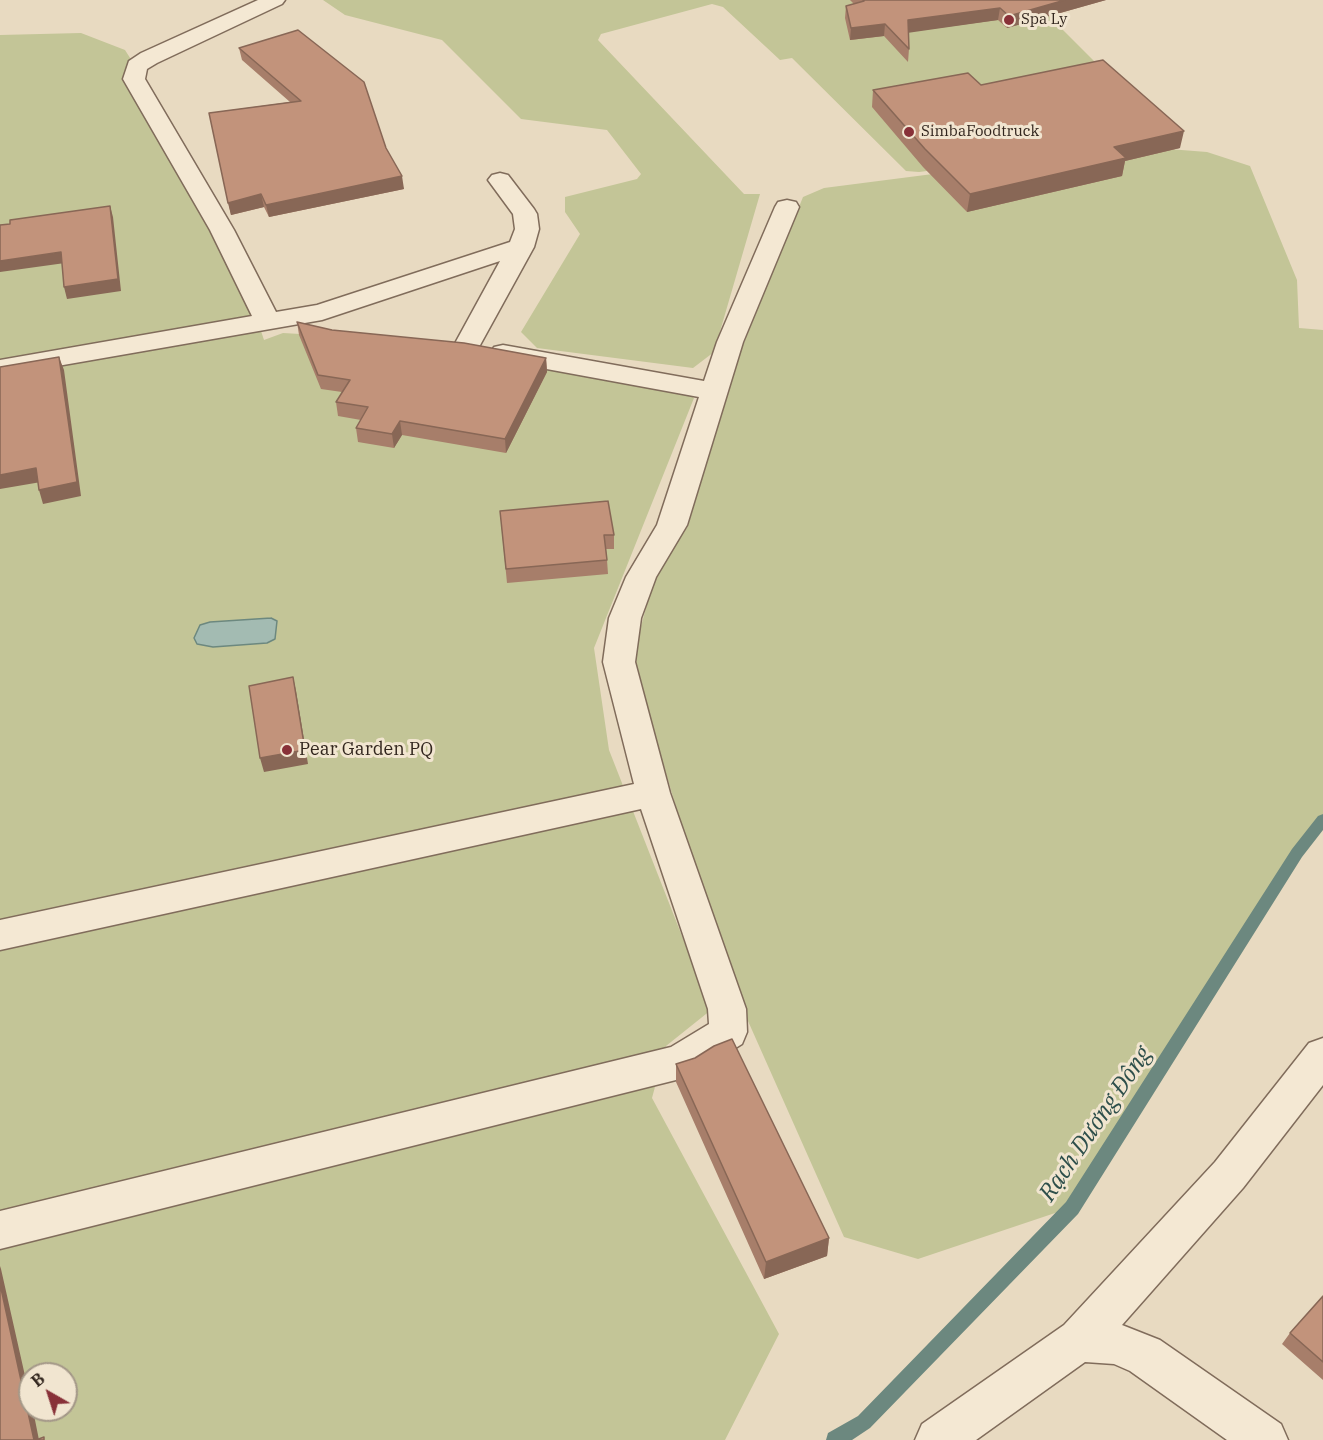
<!DOCTYPE html>
<html>
<head>
<meta charset="utf-8">
<style>
  body { margin:0 }
  #map { position:relative; width:1323px; height:1440px; overflow:hidden; background:#e8dac1; font-family:"IBM Plex Serif",serif }
  canvas { display:block }
  .north { position:absolute; left:18px; top:1362px; width:60px; height:60px; box-sizing:border-box; background:#f1e5d0; border:2px solid #a49888; border-radius:50%; rotate:321deg; font-size:16px; font-weight:700; line-height:24px; text-align:center; color:#31251d }
  .north::after { content:''; display:block; margin:auto; width:21px; height:27px; background:#883138; clip-path:polygon(50% 0,100% 100%,50% 72%,0 100%) }
</style>
</head>
<body>
<div id="map">
<canvas width="1323" height="1440"></canvas>
<div class="north">B</div>
</div>
<script>
const c = document.querySelector('canvas').getContext('2d');
c.lineJoin = 'round';
function paint(path, color) {
  c.fillStyle = color;
  c.fill(path, 'evenodd');
}
function poly(rows) {
  const path = new Path2D();
  for (const r of rows) {
    path.moveTo(r[0], r[1]);
    for (let i = 2; i < r.length; i += 2) path.lineTo(r[i], r[i + 1]);
  }
  return path;
}
function trace(path, color, width, dash) {
  c.strokeStyle = color;
  c.lineWidth = width;
  c.lineCap = dash ? 'butt' : 'round';
  c.setLineDash(dash || []);
  c.stroke(path);
}
function write(font, color, halo, rows, align = 'center') {
  c.font = font + ' "IBM Plex Serif",serif';
  c.lineWidth = 6;
  c.setLineDash([]);
  c.textBaseline = 'middle';
  c.strokeStyle = halo;
  c.fillStyle = color;
  for (const [text, x, y, turn = 0] of rows) {
    c.save();
    c.translate(x, y);
    c.rotate((+turn || 0) * Math.PI / 180);
    c.textAlign = isNaN(turn) ? turn : align;
    if (halo) c.strokeText(text, 0, 0);
    c.fillText(text, 0, 0);
    c.restore();
  }
}
paint(poly([
  [323,0,1033,0,1110,77,1139,144,919,172,906,171,792,58,780,60,723,7,712,4,601,34,598,40,744,194,760,194,714,352,693,368,537,348,521,332,580,234,565,212,565,197,637,179,641,174,607,130,521,119,442,40,345,15],
  [81,33,125,50,132,61,126,68,126,83,186,182,256,316,264,340,283,333,334,336,681,387,694,398,594,648,609,750,711,1010,666,1046,652,1098,779,1334,725,1440,0,1440,0,35],
  [30,1374,66,1374,66,1410,30,1410],
  [1143,147,1207,152,1250,166,1297,280,1299,328,1323,330,1323,814,1292,854,1067,1209,918,1259,844,1237,724,967,632,660,654,578,688,526,726,387,803,197,824,188]
]), '#c3c597');
const water = poly([
  [271,618,277,621,275,639,267,643,213,647,197,644,194,638,200,625,210,622,271,618]
]);
paint(water, '#a3bbb2');
trace(water, '#6c887f', 1.5);
paint(poly([
  [1323,814,1323,830,1302,857,1078,1214,870,1428,852,1440,826,1440,828,1433,858,1416,1066,1202,1292,849,1318,816,1323,814]
]), '#6c887f');
const minor = poly([
  [258,0,285,0,282,4,157,63,147,69,145,79,234,230,276,312,317,305,510,242,515,229,513,214,488,180,492,175,500,173,508,175,534,209,537,214,539,229,534,247,479,347,475,353,466,355,457,353,453,347,500,261,322,320,0,376,0,360,252,316,210,230,123,79,129,61,141,53,258,0],
  [787,200,796,202,799,207,743,342,687,525,656,577,641,618,635,662,670,793,746,1009,747,1032,742,1044,694,1074,680,1079,0,1249,0,1211,671,1047,709,1024,708,1009,641,809,0,950,0,920,634,784,603,662,609,618,626,577,657,525,699,397,503,361,494,359,490,353,494,347,503,345,704,381,717,342,775,207,778,202,787,200],
  [1323,1038,1323,1085,1243,1188,1122,1325,1160,1340,1281,1424,1288,1440,1227,1440,1130,1371,1114,1364,1085,1362,976,1440,915,1440,922,1424,1064,1325,1215,1162,1309,1043,1323,1038]
]);
trace(minor, '#806c5b', 3);
paint(minor, '#f4e8d3');
paint(poly([
  [850,0,1106,0,1007,28,998,20,908,32,909,49,908,62,884,36,850,40,845,18,846,6,854,4],
  [239,48,386,148,404,189,269,217,264,207,231,215,209,113,290,102,242,60],
  [981,85,1180,148,1125,161,1122,176,967,212,923,167,872,107,873,90],
  [297,322,332,330,546,358,547,372,506,453,402,435,394,448,358,442,356,428,361,420,338,416,336,402,342,392,321,389,299,335],
  [500,511,614,535,614,549,606,549,607,560,608,574,507,583],
  [676,1064,829,1238,827,1256,764,1279,676,1082],
  [1323,1296,1323,1380,1282,1344,1290,1333]
]), '#a77e6a');
paint(poly([
  [1065,0,1106,0,1007,28,1009,16],
  [1000,8,998,20,907,33,908,20],
  [885,24,884,36,850,40,851,28],
  [1184,131,1180,148,1125,161,1122,176,967,212,970,194,1114,147],
  [402,176,404,189,269,217,266,205],
  [261,194,264,207,231,215,228,203],
  [110,206,113,217,121,291,67,299,64,287],
  [61,252,65,263,0,272,0,261],
  [59,357,64,370,81,496,43,504,39,490],
  [546,358,547,372,506,453,505,439],
  [400,421,402,435,394,448,392,434],
  [36,468,41,482,0,489,0,475],
  [293,677,296,691,308,764,264,772,260,758],
  [829,1238,827,1256,764,1279,766,1262],
  [0,1266,1,1269,30,1398,30,1410,33,1410,39,1440,34,1440,0,1284]
]), '#886756');
const building = poly([
  [863,0,1065,0,1009,16,1000,8,908,20,909,49,885,24,851,28,846,6,864,1,863,0],
  [298,30,364,82,386,148,402,176,266,205,261,194,228,203,209,113,301,101,239,48,298,30],
  [1103,60,1184,131,1114,147,1126,158,970,194,925,149,873,90,968,73,981,85,1103,60],
  [110,206,118,279,64,287,61,252,0,261,0,225,10,224,10,220,110,206],
  [297,322,332,330,464,343,546,358,505,439,400,421,392,434,356,428,368,407,336,402,350,380,318,375,297,322],
  [59,357,77,482,39,490,36,468,0,475,0,367,59,357],
  [608,501,614,535,604,535,607,560,506,569,500,511,608,501],
  [293,677,305,750,260,758,249,686,293,677],
  [732,1039,829,1238,766,1262,676,1064,695,1058,714,1046,732,1039],
  [0,1284,34,1440,0,1440,0,1284],
  [1323,1296,1323,1362,1290,1333,1323,1296],
  [44,1437,44,1440,36,1440,44,1437]
]);
paint(building, '#c2937b');
trace(building, '#886756', 1.5);
for (const [x, y, r, color] of [
  [1009,20,6,"#883138"],
  [909,132,6,"#883138"],
  [287,750,6,"#883138"]
]) {
  const dot = new Path2D();
  dot.arc(x, y, r, 0, 2 * Math.PI);
  c.fillStyle = color;
  c.fill(dot);
  trace(dot, '#f1e5d0', 2);
}
write('15px', '#31251d', '#f1e5d0', [
  ["Spa Ly",1021,20],
  ["SimbaFoodtruck",921,132]
], 'left');
write('18px', '#31251d', '#f1e5d0', [
  ["Pear Garden PQ",299,750]
], 'left');
write('italic 24px', '#2e4f4b', '#f1e5d0', [
  ["Rạch Dương Đông",1096,1124,-56]
]);
</script>
</body>
</html>
